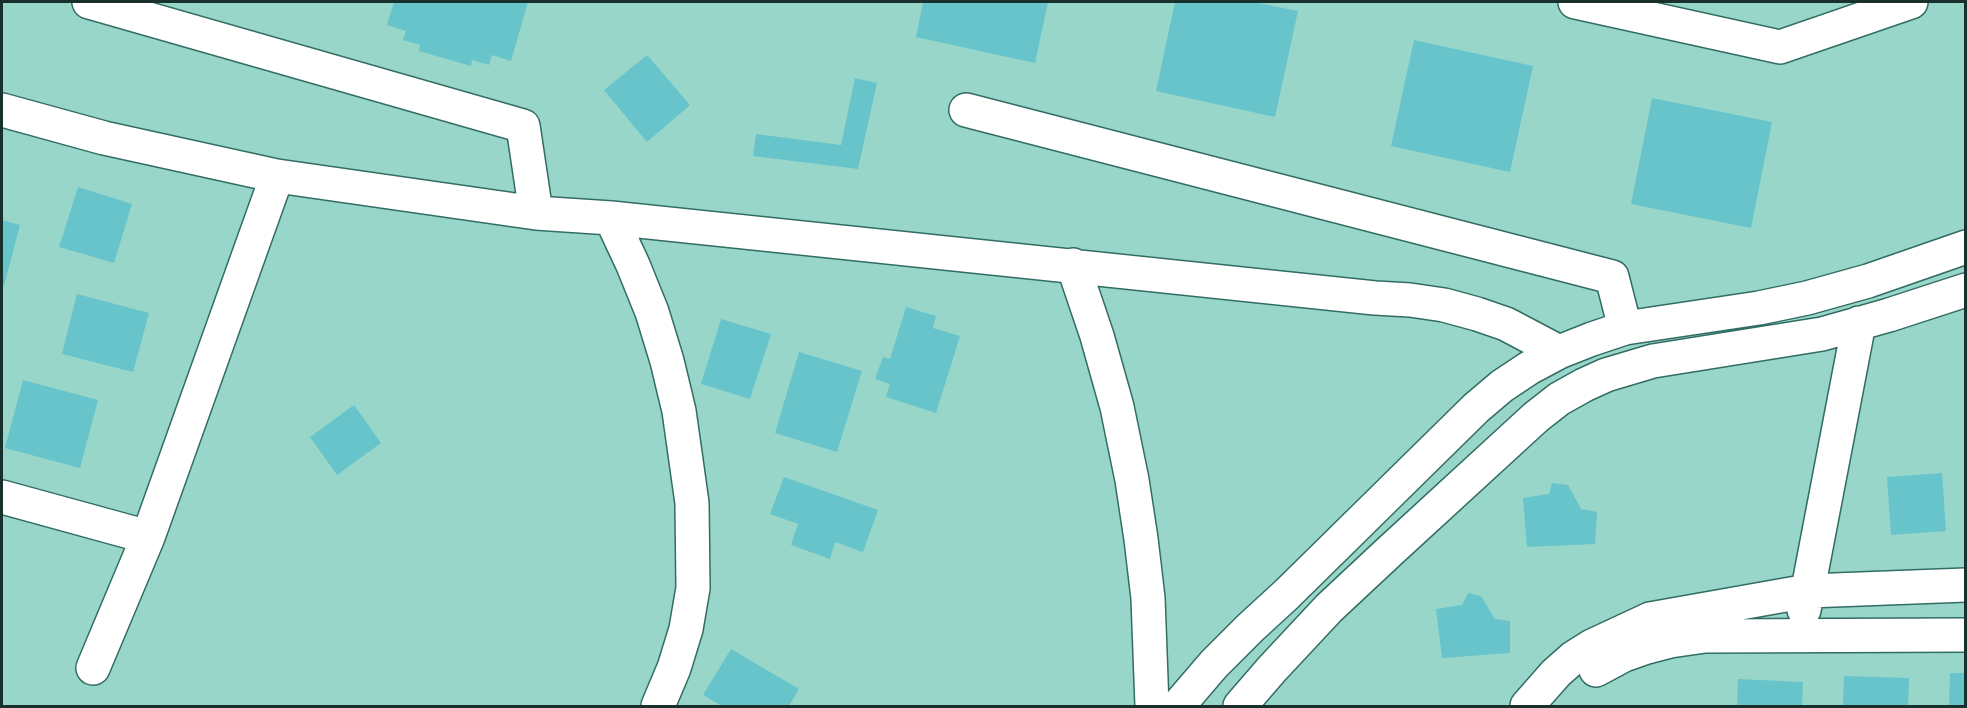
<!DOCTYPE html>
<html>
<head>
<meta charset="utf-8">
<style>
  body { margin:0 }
  #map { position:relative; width:1967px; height:708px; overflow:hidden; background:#99d6ca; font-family:"PT Sans",sans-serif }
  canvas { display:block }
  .frame { position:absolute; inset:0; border:3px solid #18312d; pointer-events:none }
</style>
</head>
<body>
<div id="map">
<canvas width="1967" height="708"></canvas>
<div class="frame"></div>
</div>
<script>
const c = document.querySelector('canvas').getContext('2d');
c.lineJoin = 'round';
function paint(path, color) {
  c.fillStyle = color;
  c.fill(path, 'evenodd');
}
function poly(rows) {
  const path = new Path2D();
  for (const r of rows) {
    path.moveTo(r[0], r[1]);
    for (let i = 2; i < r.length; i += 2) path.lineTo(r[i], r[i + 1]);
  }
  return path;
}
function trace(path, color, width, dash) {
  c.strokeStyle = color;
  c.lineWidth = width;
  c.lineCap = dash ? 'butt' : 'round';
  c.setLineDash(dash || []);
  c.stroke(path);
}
paint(poly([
  [394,2,528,2,511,61,492,55,489,65,472,60,471,66,419,51,420,45,403,40,406,31,387,25],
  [923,2,1048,2,1035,63,916,37],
  [1175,2,1254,2,1298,11,1275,117,1156,91],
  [1414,40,1533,66,1510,172,1391,146],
  [647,55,690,105,647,142,604,90],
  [855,78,877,83,858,169,753,156,756,134,841,145],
  [1652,98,1772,122,1751,228,1631,204],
  [78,187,132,204,114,263,59,247],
  [2,220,20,225,4,286,2,285],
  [77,294,149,313,133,372,62,354],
  [906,307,936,316,933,328,960,336,936,413,886,397,890,384,875,379,883,357,890,359],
  [721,319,771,334,750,399,701,384],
  [799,352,862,371,837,452,775,433],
  [23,380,98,400,80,468,5,448],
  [354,405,381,443,337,475,310,437],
  [1942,473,1946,531,1891,535,1887,477],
  [784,477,878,510,863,552,835,542,830,559,791,545,798,524,770,514],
  [1552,483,1568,485,1581,509,1597,512,1595,544,1527,547,1523,498,1549,494],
  [1468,593,1481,596,1495,619,1510,621,1510,653,1442,658,1436,609,1462,605],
  [731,649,799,689,789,706,722,706,703,695],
  [1950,673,1966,673,1966,706,1949,706],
  [1844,676,1909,678,1908,706,1843,706],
  [1738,679,1803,682,1802,706,1737,706]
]), '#67c4cb');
const minor = poly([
  [89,2,523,126,536,213],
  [1575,2,1780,47,1911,2],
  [2,110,104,138,277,176,536,213,611,218,1375,298,1410,300,1444,305,1477,314,1506,324,1559,352],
  [966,110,1612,277,1625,328],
  [611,218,633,265,652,312,667,361,679,411,692,503,693,588,686,629,674,668,658,706],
  [1073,265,1097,336,1117,407,1132,480,1141,539,1148,598,1152,706],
  [2,497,148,537],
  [1804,610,1859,323],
  [93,668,148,537,277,176],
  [1596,670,1624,655,1647,647,1670,641,1705,636,1966,635],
  [1178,706,1214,664,1250,628,1287,594,1476,408,1502,386,1529,368,1559,352,1592,339,1625,328,1759,308,1807,298,1868,281,1966,247],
  [1240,706,1272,669,1329,608,1390,551,1536,417,1559,399,1584,385,1606,375,1653,361,1822,334,1889,315,1966,290],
  [1527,706,1556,673,1573,658,1592,646,1650,619,1808,591,1966,585]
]);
trace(minor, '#326d64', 36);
trace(minor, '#fff', 33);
</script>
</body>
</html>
